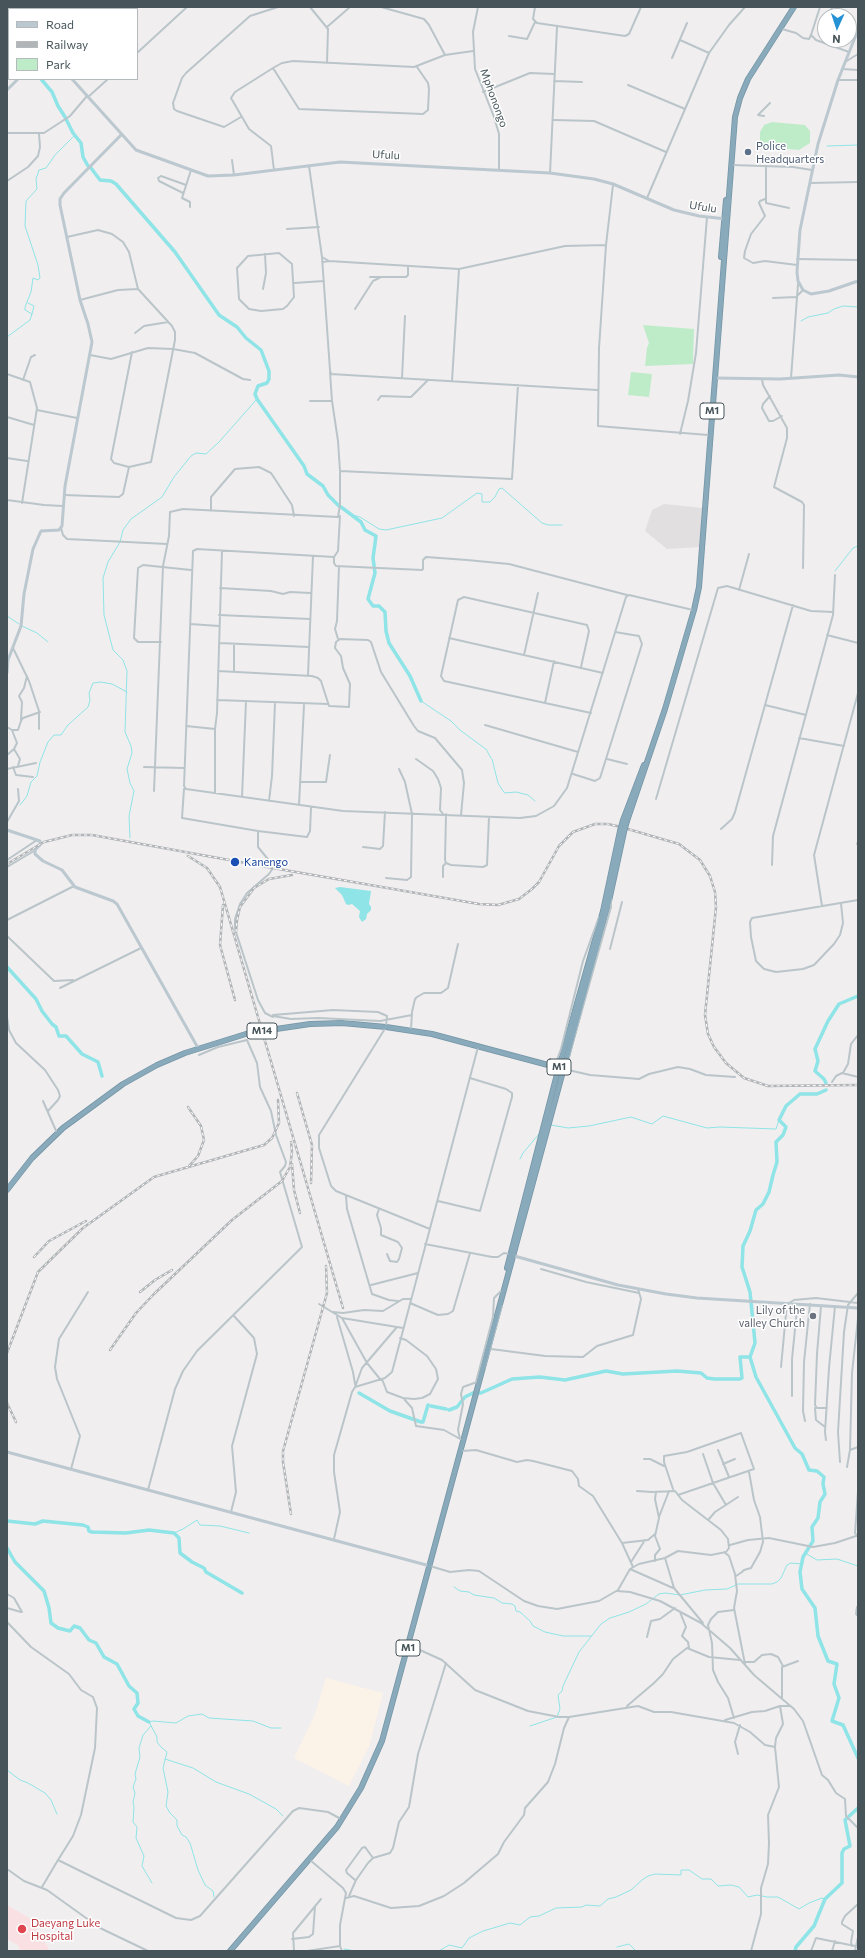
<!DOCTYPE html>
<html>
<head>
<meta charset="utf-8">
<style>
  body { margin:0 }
  #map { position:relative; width:865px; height:1958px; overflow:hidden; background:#f1eeef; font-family:Commissioner,sans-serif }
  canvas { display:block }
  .frame { position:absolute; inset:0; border:8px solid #47555a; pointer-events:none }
  .legend { position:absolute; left:8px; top:8px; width:130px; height:72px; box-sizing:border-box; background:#fff; border:1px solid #b5bbbd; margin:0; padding:5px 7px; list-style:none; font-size:12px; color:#47555a }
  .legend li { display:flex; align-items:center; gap:8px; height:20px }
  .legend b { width:20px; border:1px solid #b5bbbd }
  .north { position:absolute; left:817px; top:8px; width:40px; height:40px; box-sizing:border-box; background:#fff; border:1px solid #b5bbbd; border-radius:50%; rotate:183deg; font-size:11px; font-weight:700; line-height:16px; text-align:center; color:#47555a }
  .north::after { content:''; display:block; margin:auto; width:14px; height:18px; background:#2492d5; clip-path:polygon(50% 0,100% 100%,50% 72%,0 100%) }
</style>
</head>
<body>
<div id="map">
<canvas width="865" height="1958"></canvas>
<div class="frame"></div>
<ul class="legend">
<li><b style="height:5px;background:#bbc8cf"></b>Road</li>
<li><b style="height:5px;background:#b1b5b8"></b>Railway</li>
<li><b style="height:11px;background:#bfecc8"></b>Park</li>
</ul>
<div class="north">N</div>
</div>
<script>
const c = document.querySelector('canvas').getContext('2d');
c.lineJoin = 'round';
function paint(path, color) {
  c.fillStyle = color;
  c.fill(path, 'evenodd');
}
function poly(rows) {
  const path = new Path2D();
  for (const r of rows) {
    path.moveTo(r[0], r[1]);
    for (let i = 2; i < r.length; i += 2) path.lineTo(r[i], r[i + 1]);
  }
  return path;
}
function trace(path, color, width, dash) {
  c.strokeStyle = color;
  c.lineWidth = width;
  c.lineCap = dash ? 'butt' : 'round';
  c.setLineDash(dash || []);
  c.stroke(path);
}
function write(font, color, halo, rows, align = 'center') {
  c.font = font + ' Commissioner,sans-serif';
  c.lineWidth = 3;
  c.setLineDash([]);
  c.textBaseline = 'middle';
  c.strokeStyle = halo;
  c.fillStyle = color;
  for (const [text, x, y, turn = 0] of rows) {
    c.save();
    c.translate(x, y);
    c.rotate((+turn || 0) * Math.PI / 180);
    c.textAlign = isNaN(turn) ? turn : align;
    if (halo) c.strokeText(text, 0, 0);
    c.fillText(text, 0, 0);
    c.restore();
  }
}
paint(poly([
  [326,1678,383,1693,369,1747,349,1786,294,1758,315,1714]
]), '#fbf2e8');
paint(poly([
  [664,504,702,508,700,547,667,549,645,531,652,510]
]), '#e2dfe0');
paint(poly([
  [7,1905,31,1919,50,1951,20,1951,18,1945,7,1939]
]), '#f9e0e2');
paint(poly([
  [772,122,805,125,810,131,810,143,799,150,766,147,760,141,760,132,764,125],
  [643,325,694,329,693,364,645,366,647,348,649,343],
  [631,372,652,374,649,397,628,395]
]), '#bfecc8');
paint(poly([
  [340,887,371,891,369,904,371,907,371,910,367,914,366,919,362,922,359,917,360,911,352,904,348,905,346,904,342,895,335,888]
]), '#8ee4e6');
trace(poly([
  [827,146,858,145],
  [28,303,34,306,32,314],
  [801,321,808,317,828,313,834,309,843,306,858,307],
  [7,337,30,320,32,314,25,310,25,307,31,292,33,278,38,280,40,278,38,265,25,226,26,201,37,189,36,179,39,170,46,168,55,155,75,135],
  [349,514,360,517,379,529,386,530,442,518,477,493,482,494,482,502,490,502,495,497,499,489,502,488,542,523,548,525,562,525],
  [835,571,853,548,858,546],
  [7,616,19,624],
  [22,626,37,633,48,642],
  [421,701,451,721,460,730,487,750],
  [487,751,491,758],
  [492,759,498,783,503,791,505,793,516,792,528,795,535,801],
  [20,805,27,796,31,782,37,776,40,762,48,742,54,735,61,735,68,725,88,707,90,700,89,693,93,683,101,682,112,684,127,692],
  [130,838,129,816,134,791,130,783,127,769,132,753,131,746,125,732,127,671,123,660,113,650,104,615,103,578,108,562,120,542,123,530,131,519,162,497,174,477,191,456,196,453,206,454,219,442,257,399],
  [551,1125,568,1128,589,1126,631,1117,652,1124,663,1116,707,1128,720,1127,776,1129,779,1120],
  [520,1159,523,1153,539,1134],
  [174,1533,183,1529,197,1520,200,1525,220,1526,249,1533],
  [805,1553,817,1560,837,1559,858,1566],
  [454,1587,460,1591,469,1592,474,1595,494,1598,502,1603,512,1604,515,1606,516,1611,520,1612,530,1621,533,1626,545,1632,563,1636,591,1636],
  [151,1726,143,1735,139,1748,140,1757,135,1774,136,1779,133,1787,135,1793,133,1802,134,1807,133,1822,137,1827,136,1838,144,1856,142,1866,152,1883],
  [530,1726,557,1717,560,1709,558,1695,562,1691,563,1686,579,1652,601,1624,610,1618,629,1612,646,1604,659,1594,665,1593,680,1595,705,1590,727,1589,738,1584,772,1584,777,1582,781,1578,787,1565,791,1563,802,1564],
  [165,1759,193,1768,216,1782,249,1794,276,1809,283,1816],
  [7,1770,20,1780,28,1783,45,1793,51,1800,57,1814],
  [214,1897,213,1891,205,1885,198,1870,190,1843,186,1837,182,1835,177,1826,177,1820,170,1813,166,1806,168,1792,163,1768,167,1752,161,1747,157,1742,157,1737,149,1722,153,1721,176,1723,188,1716,202,1714,209,1718,253,1721,271,1728,281,1728],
  [617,1947,629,1944,636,1951],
  [344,1949,355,1951],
  [439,1951,449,1945,462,1948,469,1938,483,1931,510,1923,520,1925,530,1917,539,1916,556,1908,582,1907,586,1905,600,1906,608,1899,616,1897,631,1890,642,1880,648,1876,655,1874,681,1875,681,1870,689,1870,702,1879,711,1879,718,1886,731,1885,739,1887,748,1897,757,1895,767,1897,778,1897,799,1909,809,1903,822,1898,825,1899]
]), '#8ee4e6', 1);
trace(poly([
  [7,56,9,58],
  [41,79,52,92,58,106,65,117],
  [66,119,73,133,81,143,83,157,88,166],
  [91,168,100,180,111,181,116,184,175,252,219,315,237,327,246,338,261,350,269,371,269,379,267,383,258,386,255,394,257,399,304,466,307,474,323,486,328,495,339,506],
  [341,507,361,522,365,530,376,536,373,558,375,573,368,599,373,606,379,606,385,612,386,631,389,643,410,676,421,701],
  [7,967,36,999,42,1011,52,1024,56,1027,59,1036,66,1036,82,1054,98,1062,102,1076],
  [826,1083,824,1079,815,1071,818,1061,815,1049,828,1021,839,1004,858,996],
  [826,1090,817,1094,800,1094,786,1106,779,1120,786,1127,783,1135,776,1142,777,1162,773,1175,769,1192,763,1204,756,1210,750,1231,743,1246,742,1267,750,1292,755,1343,750,1357,756,1377,795,1448,802,1454,809,1470,817,1471,824,1477,823,1484,825,1494,820,1502,818,1518,812,1527,813,1541,803,1557,800,1572,802,1589,815,1608,818,1636,828,1661,837,1664,834,1684,839,1698,832,1721,843,1725,858,1758],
  [359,1393,390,1411,421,1422,423,1422,428,1405],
  [478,1393,481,1393,512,1379,540,1377,565,1380,606,1371,623,1374,677,1371,701,1373,707,1378,714,1379,740,1379,742,1378,740,1357,750,1357],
  [431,1406,446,1409],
  [449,1410,457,1407,465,1397,475,1392],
  [7,1521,35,1524,43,1521,83,1525,88,1527,89,1531,92,1532,126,1533,149,1530,174,1533,179,1538,180,1553,192,1562,204,1568,206,1572,242,1593],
  [7,1548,15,1562,44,1591,49,1608,51,1623,58,1628,70,1631,74,1626,80,1628,89,1640,96,1643,104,1657,117,1664,129,1686,137,1693,138,1703,134,1709,138,1716,149,1722],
  [795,1951,796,1947,814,1926,825,1899,842,1883,842,1853,844,1849,850,1846,845,1820,858,1808]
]), '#8ee4e6', 3.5);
const highway = poly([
  [721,257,726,200],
  [623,820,644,765],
  [627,821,665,709,694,610,699,587,735,117,740,98,748,79,794,7],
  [7,1190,32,1158,63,1128,123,1084,157,1065,185,1053,249,1033,310,1024,342,1023,386,1027,432,1034,563,1069],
  [507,1268,556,1078,603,911,620,831],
  [230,1951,337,1827,361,1788,382,1741,592,964,609,901,624,832]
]);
trace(highway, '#7495a6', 6);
trace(poly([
  [73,7,75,9],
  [310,7,328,29,327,63],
  [381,7,424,19,429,25,445,55],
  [478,7,473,32,475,69,494,117,499,134,499,170],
  [535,7,533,19,537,23,625,36,629,34,641,7],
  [806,7,812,7],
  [815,7,820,7,811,35,816,40,849,52],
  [113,9,115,7],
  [830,16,832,7],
  [849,26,858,29],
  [327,27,350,7],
  [782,29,796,33,803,38,809,39,811,35],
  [509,36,527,39,535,22],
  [680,40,709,53],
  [831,46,833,40],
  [137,53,187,7],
  [672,58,687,23],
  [845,62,858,54],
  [273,68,299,109,423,114,428,110,429,89,428,83,417,67],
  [842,69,858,70],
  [838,80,858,80],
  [554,81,582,82],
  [628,85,685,109],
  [483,92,530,73,554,74],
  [88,97,108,79],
  [764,116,758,115,770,103],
  [241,117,224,127,177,111,174,109,173,103,182,78,186,73,250,16,278,7],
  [554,120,594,121,666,152],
  [7,133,44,133,70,116,87,96],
  [232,160,234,175],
  [732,165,793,167,812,170],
  [309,166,322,257,330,370,331,374,597,390],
  [766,166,766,203,789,208],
  [274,170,271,146,249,129,231,98,235,92,273,68,282,63,293,61,414,67,445,55,473,51],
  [550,173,557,27],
  [7,181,28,167,38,156,40,147,39,134],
  [810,183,858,182],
  [613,185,606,245,599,348,598,426,708,435],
  [183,193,159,181,158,178,161,176,186,185],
  [647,198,709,53,729,25,745,7],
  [765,199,760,201,759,203,765,216,751,234,745,251,744,258,753,263,765,261,797,265],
  [190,207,190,202,182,198,191,170],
  [287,229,319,227],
  [67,237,98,230,112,234,123,242,129,252,138,289],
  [279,253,292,264,294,297,287,306,283,309,261,311,249,309,239,299,237,268,248,256,279,253],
  [322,257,329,261],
  [797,259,858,260],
  [323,262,329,261,459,269,565,246,606,245],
  [370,277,406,277,408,275,408,267],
  [294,283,324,281],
  [263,289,266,273,265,254],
  [773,298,796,297,803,290],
  [355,309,373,281,381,277],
  [135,333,144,326,168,322],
  [90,355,111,359,148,348,173,349,195,353,243,379,250,380],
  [7,374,30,382,37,408,22,503],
  [402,378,405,316],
  [791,378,798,284],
  [762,379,763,385,787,428,787,438,774,487,802,502,804,505,803,568],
  [23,380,31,357,35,355],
  [452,381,459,269],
  [770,396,763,404,762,408,769,421,773,421,782,416],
  [378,400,381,396,411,397,428,380],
  [310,401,332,401],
  [37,410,77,418],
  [7,417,34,425],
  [680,434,688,401,696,353,707,217],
  [7,458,27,461],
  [129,467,114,463,111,459,132,352],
  [340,471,512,479,518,385],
  [64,495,119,497,123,494,129,467,151,462,175,340,175,332,172,326,138,289,118,290,80,300],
  [7,500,44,505,63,506],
  [211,511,211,497,235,469,259,467,271,473,292,505,294,516],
  [340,516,338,551,334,557,334,563,336,566,422,570,423,569,423,560,426,557,467,560,509,564,627,595],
  [61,528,63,535,67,539,167,544],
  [334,557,197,549,193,551,184,786,186,789,343,811,520,818,536,816,554,806,567,788,626,597,629,595,693,610],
  [220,588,271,591,283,594,290,592,310,593],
  [739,590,749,554],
  [219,615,310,619],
  [190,624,219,626],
  [827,635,858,643],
  [449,638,603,673],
  [338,639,335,629,337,621,339,566],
  [161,642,138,642,134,638,138,568,143,565,191,570],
  [219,643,309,647],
  [13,648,29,681,39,711,39,729],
  [524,655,538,593],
  [581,667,589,631,587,625,464,597,458,600,441,676,444,681,591,713],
  [218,671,312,676,318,678,321,681,329,706,349,707,350,684,343,668,341,656,335,648,336,642,340,639,368,640,371,642,381,672,414,726,418,731,435,738,462,770,464,783,461,815],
  [234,672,234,644],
  [308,675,313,556],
  [217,700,328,704],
  [545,703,554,661],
  [765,705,806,715],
  [21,720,22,702,19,696,24,688,27,676],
  [485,725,578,752],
  [186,726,215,729,215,793],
  [7,727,12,730,17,743,14,749,7,755],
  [215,729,217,713,222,551],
  [12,730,18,730,21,721,23,718,40,712],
  [799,738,844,746],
  [14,749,20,759,18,766],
  [416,759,433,771,438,779,441,788,440,810,443,814],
  [607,759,627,764],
  [13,767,16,775,33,777],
  [144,767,184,768],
  [7,769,36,763],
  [573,774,595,781,600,778,642,644,639,636,615,632],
  [300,782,326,782,330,755],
  [184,789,182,818,258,831],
  [154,791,163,566,169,536,170,512,183,509,338,517,340,505,340,471,338,441,332,401,330,372],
  [242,797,246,701],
  [656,799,718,588,727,586,811,611,833,612],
  [269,801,272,776,275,703],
  [299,805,304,705],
  [446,814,445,860,446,863,451,865,483,867,487,865,489,817],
  [7,822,19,801,18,789],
  [721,829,732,819,735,812,793,605],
  [857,844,858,842],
  [363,847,380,849,383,846,385,812],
  [7,860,37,840],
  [772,865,773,836,833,615,835,575],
  [7,867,34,851],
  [443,877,443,866,446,863],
  [386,878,407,880,411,877,412,814,405,782,399,769],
  [841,903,843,923,840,935,834,944,814,965,803,969,776,972,764,969,756,961,751,937,750,922,752,918,858,900],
  [822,906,814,855,858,693],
  [7,920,74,886],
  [7,936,54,981,73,980],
  [610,949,622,902],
  [60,988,141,948],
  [273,1015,333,1010,378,1012,387,1016,386,1027,319,1135,319,1148,331,1186,336,1191,430,1229],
  [273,1016,291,1019,318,1018,380,1021,412,1015],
  [7,1017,9,1030,16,1043,45,1070,58,1090,60,1096,58,1100,48,1111],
  [273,1017,265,1013,258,1000,235,929,235,919,240,904,247,893,269,874,273,868,271,863,258,847,258,831,307,837,310,831,311,808],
  [411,1030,412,1012,415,999,417,997,424,993,441,993,448,988,458,944],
  [568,1060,611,907,611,898],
  [555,1065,561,1049,583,961,599,917],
  [564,1069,590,1075,639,1079,649,1074,678,1067,690,1069,706,1075,735,1077],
  [843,1073,848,1064,851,1044,858,1035],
  [832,1082,836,1076,842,1073,858,1077],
  [43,1101,57,1133],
  [346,1196,347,1209,372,1294,389,1300,398,1301],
  [438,1201,480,1211,512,1097,512,1093,506,1089,470,1078],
  [379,1209,377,1215,381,1228,381,1235,398,1242,402,1248,399,1259,397,1262,390,1261,387,1254],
  [425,1244,492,1257,498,1257,504,1253,509,1254],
  [541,1269,586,1282,639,1293],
  [371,1285,418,1273],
  [410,1303,438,1315,448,1314,453,1311,470,1253],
  [789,1303,794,1300,816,1298,858,1303],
  [319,1304,342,1318,403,1328],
  [791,1305,797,1309,792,1359,792,1396],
  [821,1306,817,1354,815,1405,817,1408,827,1408],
  [333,1312,343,1313,364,1310,383,1311,403,1299,411,1299],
  [337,1317,353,1372,355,1384],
  [342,1318,367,1363,380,1379],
  [491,1349,545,1356,583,1357,597,1346,633,1335,641,1299,638,1289],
  [781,1367,787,1303],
  [484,1369,502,1306],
  [382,1379,387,1392,403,1398,414,1399,422,1398,430,1394,438,1379,436,1369,427,1356,406,1340,400,1338],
  [476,1382,493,1317,494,1298,501,1291],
  [355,1387,362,1368,397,1327],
  [404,1399,412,1408,416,1426,444,1430,462,1440],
  [815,1408,816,1420,825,1427],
  [805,1421,803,1411,804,1362,810,1304],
  [460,1439,458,1430,463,1404,461,1394,463,1387,477,1382],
  [826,1440,825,1432,829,1368,835,1306],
  [718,1450,729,1477],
  [850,1450,858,1447],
  [462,1451,476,1450,517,1462,527,1460,533,1461,572,1471,578,1479,579,1486,593,1496,622,1543,633,1567],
  [703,1454,713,1483,726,1505],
  [644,1459,650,1459,664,1466],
  [840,1462,838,1432,844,1332,848,1305,858,1293],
  [723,1464,735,1459],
  [847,1467,850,1450,852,1373,858,1318],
  [71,1469,80,1436,57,1379,55,1367,59,1339,88,1292],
  [673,1489,664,1462,664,1456,687,1452,741,1433,754,1469,678,1495],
  [148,1490,175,1389,183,1371,197,1351,302,1247,280,1172,285,1166,286,1162,276,1135,271,1111,260,1087,257,1063,247,1040,218,1047,199,1055],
  [858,1491,855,1533,858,1537],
  [231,1512,236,1492,232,1446,257,1354,254,1338,234,1316],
  [659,1517,669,1491],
  [709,1519,715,1512,738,1497],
  [334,1539,340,1512,334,1472,334,1455,352,1392,355,1387,385,1378,392,1372,478,1047],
  [622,1543,648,1540,655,1534],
  [730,1545,748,1540,769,1538,813,1547,835,1543,856,1536],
  [724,1552,729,1556,735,1574,737,1591,734,1608,745,1664],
  [665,1558,674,1588,703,1623],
  [655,1561,655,1555,660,1549,655,1536,659,1518,655,1499,656,1492],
  [631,1562,645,1540],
  [430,1566,450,1572,469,1570,479,1571,524,1601,538,1606,557,1609,599,1601,618,1590,630,1569,639,1564,665,1558,678,1551,711,1555,726,1552,729,1548,728,1539,721,1530,682,1500,675,1491,652,1492,637,1491],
  [630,1569,673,1588],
  [736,1576,742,1572,744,1570,751,1568,760,1552,763,1542,760,1517,754,1500,749,1472],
  [617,1591,630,1592,660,1601,701,1623,730,1648,754,1675,794,1709,803,1721,822,1775,828,1780,836,1793,845,1799,846,1816,858,1828],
  [7,1594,14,1598,22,1612],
  [857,1607,856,1614,858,1616],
  [7,1608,21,1612],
  [680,1612,686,1627,682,1636,688,1642,689,1648],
  [7,1622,31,1647,69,1674,81,1690,93,1697,97,1708,95,1748,81,1815,73,1836,58,1860],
  [647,1637,651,1621,660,1619,675,1608],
  [409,1645,442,1660,475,1690,528,1711,559,1717,569,1717,638,1706,654,1712,671,1712,734,1723,750,1732,765,1745,775,1747],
  [744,1662,754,1662,762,1655,771,1654,778,1657,783,1666],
  [782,1698,782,1667,798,1661],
  [627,1706,654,1683,663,1674,673,1659,687,1648,709,1657,740,1660],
  [734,1718,728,1698,718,1682,713,1670,712,1643,708,1625,711,1619,718,1612,734,1610],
  [725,1720,752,1712,765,1711,780,1706,790,1706],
  [738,1754,735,1742,740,1725],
  [310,1860,343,1888,346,1893,340,1925,340,1946,342,1951],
  [7,1869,24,1881,47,1890,100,1928,148,1951],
  [355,1880,347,1873,346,1870,362,1848,365,1847,373,1858],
  [42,1887,58,1860,176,1918,191,1920,200,1916,293,1811,299,1808,328,1812,341,1819],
  [349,1896,356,1880,368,1863,373,1858,390,1853,393,1848,399,1822,409,1807,418,1754,446,1663],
  [346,1898,354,1896,391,1908,419,1906,444,1896,464,1883,498,1854,504,1842,524,1815,525,1808,548,1782,555,1764,564,1728,569,1717],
  [292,1939,309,1937,313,1934,315,1906],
  [852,1946,851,1942,853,1931,842,1924,842,1922,845,1916,858,1904],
  [294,1951,293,1933,321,1899],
  [307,1951,340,1946],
  [751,1951,761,1914,761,1888,768,1864,769,1843,768,1815,779,1787,775,1747,776,1738,783,1724,780,1706],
  [811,1951,816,1938,855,1946],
  [832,1951,835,1941],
  [855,1951,858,1937]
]), '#bac5ca', 2);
trace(poly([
  [7,7,9,9],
  [858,30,838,80,818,144,800,230,797,272,798,281,803,290,811,294,829,291,858,281],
  [72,79,136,150,208,176,234,175,340,162,550,173,594,179,613,184,674,210,699,216,726,219],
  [7,90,18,79],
  [715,378,780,379,839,375,858,377],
  [7,673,8,660,21,626,24,594,33,549,41,531,59,530,62,526,65,486,92,342,88,324,80,300,60,205,60,199,64,193,121,135],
  [7,830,40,841,40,845,35,850,35,854,43,861,62,870,75,887,113,901,117,904,198,1048],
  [511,1255,618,1285,666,1294,697,1298,858,1308],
  [7,1452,430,1566]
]), '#bbc8cf', 3);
trace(highway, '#89aaba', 4.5);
const rail = poly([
  [188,856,207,868,220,887,343,1308],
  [7,864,44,842,72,835,92,835,273,868,479,904,498,905,519,899,532,889,539,882,559,846,573,832,595,824,608,824,621,827,679,844,700,860,710,876,715,892,716,907,705,1015,708,1034,714,1047,726,1063,744,1078,768,1086,858,1085],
  [223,905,220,945,235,1000],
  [236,932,237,920,240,907,254,888,269,879,292,875],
  [297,1093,312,1145,311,1183],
  [188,1107,201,1126,204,1140,198,1156,189,1166],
  [292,1164,294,1190,300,1213],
  [34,1257,49,1241,86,1221],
  [140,1292,155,1280,172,1270],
  [110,1350,136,1313,154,1294,232,1220,282,1181,290,1167,292,1152,291,1142],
  [7,1353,38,1272,83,1228,154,1177,264,1145,272,1138,279,1123,278,1100],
  [7,1403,16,1422],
  [291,1514,283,1462,283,1451,327,1293,326,1266]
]);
trace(rail, '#b1b5b8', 2.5);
trace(rail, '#fff', 1, [3]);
const highwayBridge = poly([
  [620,831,623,820],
  [624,832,627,821]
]);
trace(highwayBridge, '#7495a6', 6, []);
trace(highwayBridge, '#89aaba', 4.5);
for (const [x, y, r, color] of [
  [748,152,4,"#5c6f8a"],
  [235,862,5,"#1a4fb4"],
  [813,1316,4,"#6b7280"],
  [22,1929,5,"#e0444e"]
]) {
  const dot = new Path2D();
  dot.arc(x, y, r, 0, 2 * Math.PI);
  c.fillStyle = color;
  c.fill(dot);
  trace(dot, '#fff', 1.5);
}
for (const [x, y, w] of [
  [712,411,24],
  [262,1031,30],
  [559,1067,24],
  [408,1648,24]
]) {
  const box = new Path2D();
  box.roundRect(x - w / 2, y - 8, w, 16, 3);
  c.fillStyle = '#fff';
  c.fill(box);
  trace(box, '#47555a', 1);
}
write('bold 10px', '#47555a', null, [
  ["M1",712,411],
  ["M14",262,1031],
  ["M1",559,1067],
  ["M1",408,1648]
]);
write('11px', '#47555a', '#fff', [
  ["Mphonongo",494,98,70],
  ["Ufulu",386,155,3],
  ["Ufulu",703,207,9]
]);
write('11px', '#4e5e75', '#fff', [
  ["Police",756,146],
  ["Headquarters",756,159]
], 'left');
write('11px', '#164399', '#fff', [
  ["Kanengo",244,862]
], 'left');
write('11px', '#5b616d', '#fff', [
  ["Lily of the",805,1310],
  ["valley Church",805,1323]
], 'right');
write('11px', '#be3a42', '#fff', [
  ["Daeyang Luke",31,1923],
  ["Hospital",31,1936]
], 'left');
</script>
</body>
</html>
